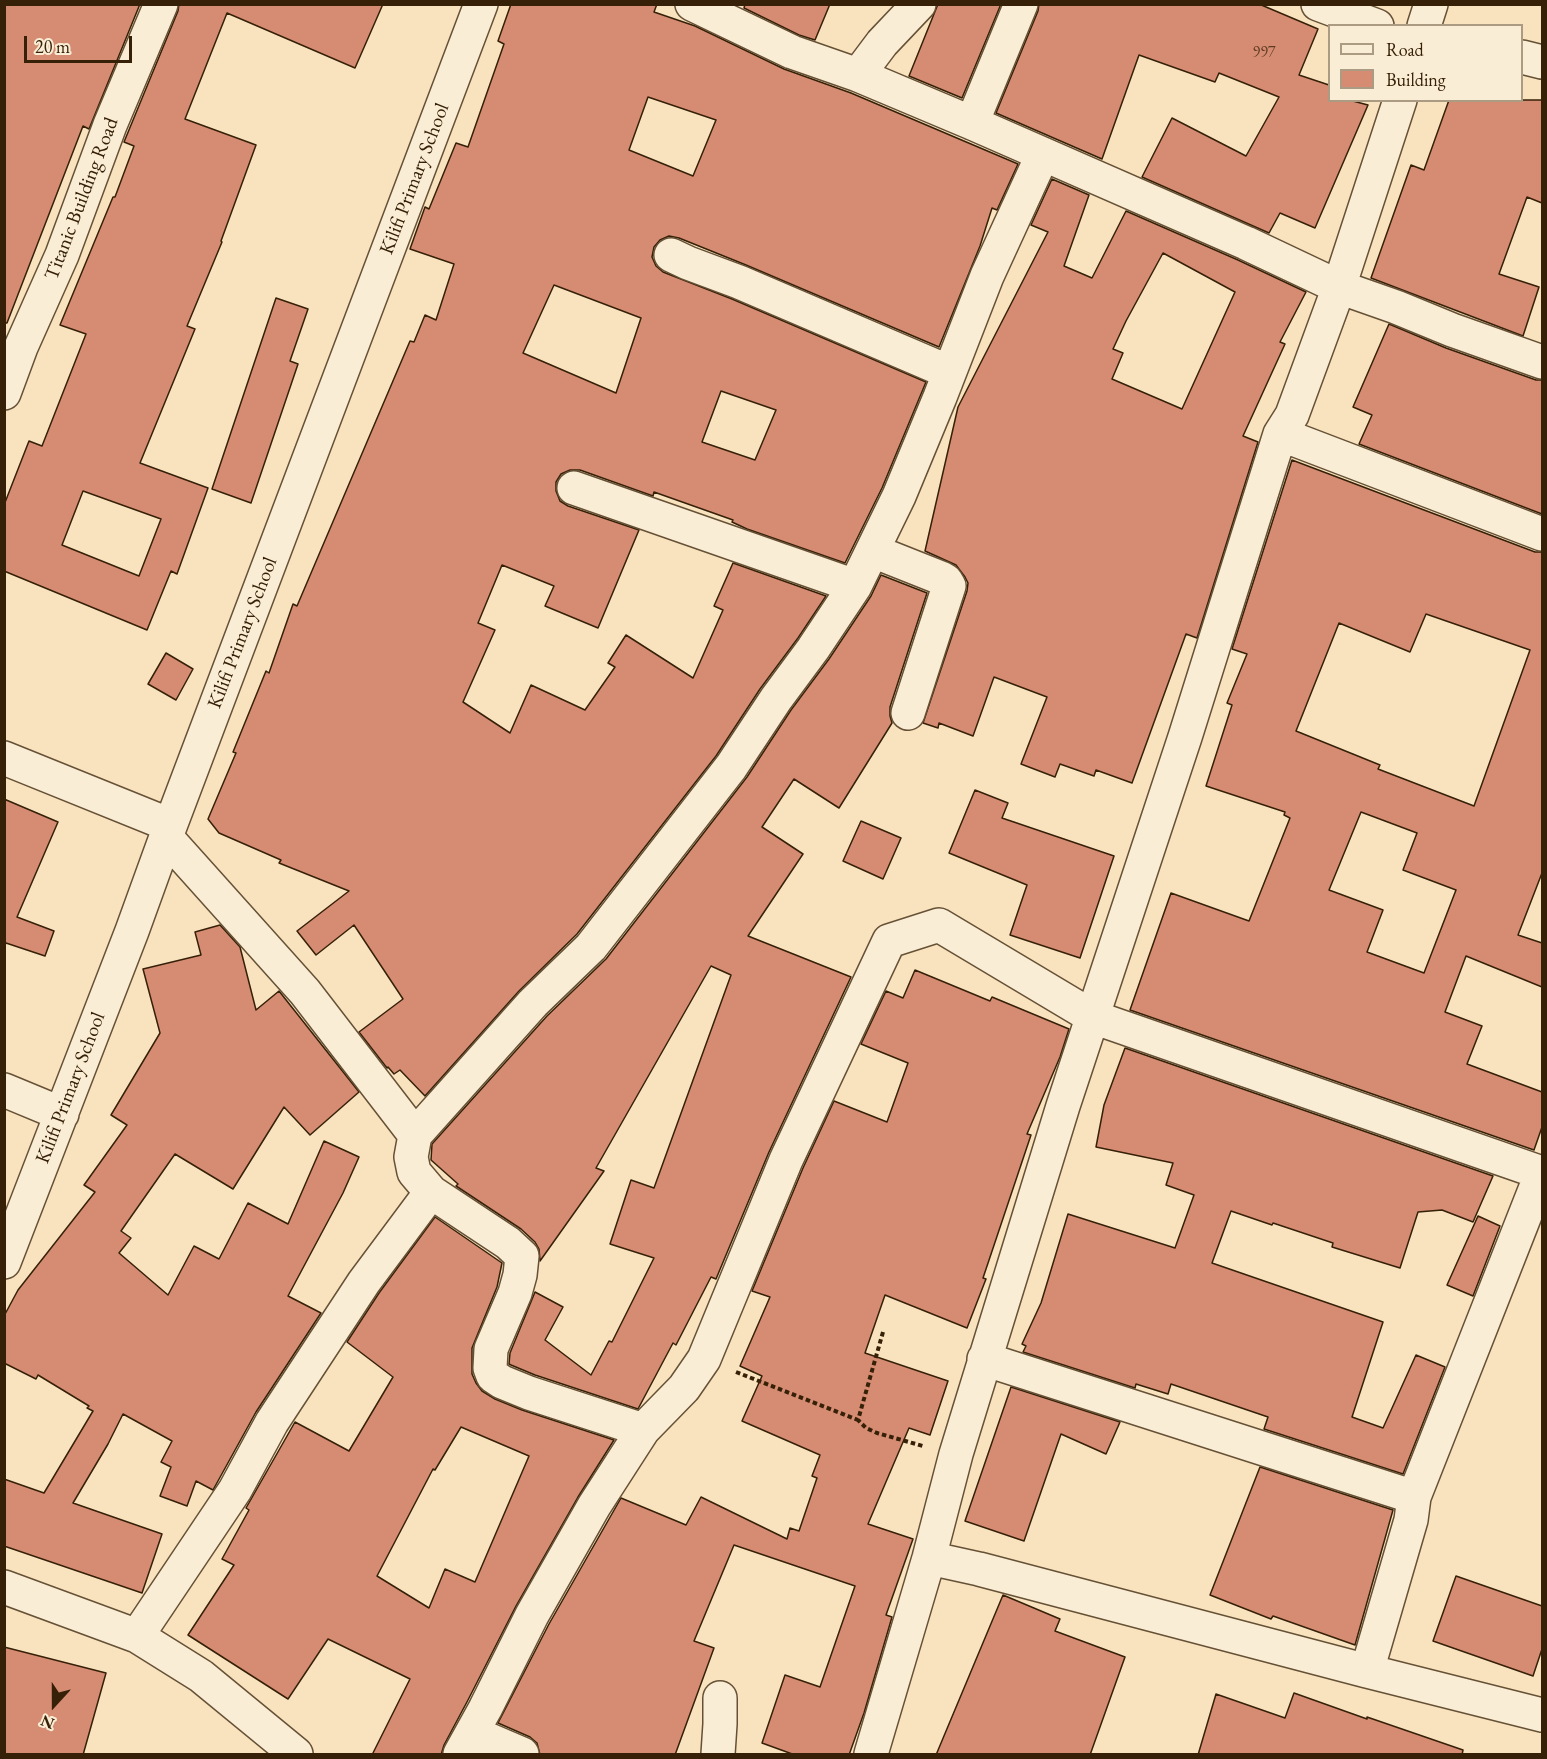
<!DOCTYPE html>
<html>
<head>
<meta charset="utf-8">
<style>
  body { margin:0 }
  #map { position:relative; width:1547px; height:1759px; overflow:hidden; background:#f8e3be; font-family:"EB Garamond",serif }
  canvas { display:block }
  .frame { position:absolute; inset:0; border:6px solid #362008; pointer-events:none }
  .legend { position:absolute; left:1328px; top:24px; width:195px; height:78px; box-sizing:border-box; background:#faedd5; border:2px solid #ac9b83; margin:0; padding:8px 10px; list-style:none; font-size:18px; color:#362008 }
  .legend li { display:flex; align-items:center; gap:12px; height:30px }
  .legend b { width:30px; border:2px solid #ac9b83 }
  .north { position:absolute; left:24px; top:1675px; width:60px; height:60px; -webkit-text-stroke:4px #faedd5; paint-order:stroke; rotate:201deg; font-size:16px; font-weight:700; line-height:24px; text-align:center; color:#362008 }
  .north::after { content:''; display:block; margin:auto; width:21px; height:27px; background:#362008; clip-path:polygon(50% 0,100% 100%,50% 72%,0 100%) }
  .scale { position:absolute; left:24px; top:36px; width:108px; height:27px; box-sizing:border-box; border:3px solid #362008; border-top:0; padding-left:8px; font-size:18px; line-height:21px; white-space:nowrap; color:#362008; -webkit-text-stroke:4px #faedd5; paint-order:stroke }
</style>
</head>
<body>
<div id="map">
<canvas width="1547" height="1759"></canvas>
<div class="frame"></div>
<ul class="legend">
<li><b style="height:8px;background:#faedd5"></b>Road</li>
<li><b style="height:16px;background:#d58c72"></b>Building</li>
</ul>
<div class="north">N</div>
<div class="scale">20 m</div>
</div>
<script>
const c = document.querySelector('canvas').getContext('2d');
c.lineJoin = 'round';
function paint(path, color) {
  c.fillStyle = color;
  c.fill(path, 'evenodd');
}
function poly(rows) {
  const path = new Path2D();
  for (const r of rows) {
    path.moveTo(r[0], r[1]);
    for (let i = 2; i < r.length; i += 2) path.lineTo(r[i], r[i + 1]);
  }
  return path;
}
function trace(path, color, width, dash) {
  c.strokeStyle = color;
  c.lineWidth = width;
  c.lineCap = dash ? 'butt' : 'round';
  c.setLineDash(dash || []);
  c.stroke(path);
}
function write(font, color, halo, rows, align = 'center') {
  c.font = font + ' "EB Garamond",serif';
  c.lineWidth = 4.5;
  c.setLineDash([]);
  c.textBaseline = 'middle';
  c.strokeStyle = halo;
  c.fillStyle = color;
  for (const [text, x, y, turn = 0] of rows) {
    c.save();
    c.translate(x, y);
    c.rotate((+turn || 0) * Math.PI / 180);
    c.textAlign = isNaN(turn) ? turn : align;
    if (halo) c.strokeText(text, 0, 0);
    c.fillText(text, 0, 0);
    c.restore();
  }
}
const building = poly([
  [4,4,140,4,89,129,83,126,7,323,4,323,4,4],
  [179,4,383,4,355,68,227,13,185,119,256,145,221,241,222,242,187,326,195,329,140,463,208,488,177,574,171,571,147,630,4,571,4,505,29,441,42,446,86,334,60,325,113,197,115,197,134,146,124,142,178,11,179,4],
  [83,491,161,519,139,576,62,545,83,491],
  [511,4,657,4,654,12,695,26,784,69,851,93,1018,164,997,210,992,208,980,246,939,347,746,265,679,238,669,236,660,240,654,247,652,257,656,266,663,272,732,299,926,382,882,488,845,563,747,529,732,522,733,520,654,492,653,496,580,470,570,470,561,474,556,482,556,491,560,501,568,506,639,530,598,628,545,606,554,586,502,565,478,623,495,630,463,702,510,733,531,685,585,710,615,667,608,663,626,635,693,678,723,610,714,606,733,563,826,596,798,638,760,689,716,756,577,934,519,991,425,1096,400,1070,394,1074,388,1067,387,1068,359,1032,403,999,354,925,316,955,297,931,349,891,279,863,281,860,219,833,208,819,236,753,233,752,266,671,269,673,293,604,297,606,410,341,414,342,425,315,436,320,454,264,410,249,425,207,429,209,456,143,468,147,504,44,498,41,511,4],
  [648,97,716,120,693,176,629,150,648,97],
  [554,285,641,318,616,393,523,353,554,285],
  [721,391,776,410,755,460,702,442,721,391],
  [745,4,830,4,815,40,799,35,744,8,745,4],
  [938,4,1001,4,962,98,909,76,938,4],
  [1039,4,1259,4,1318,29,1299,75,1329,85,1329,100,1349,100,1368,105,1315,228,1280,213,1269,233,1142,177,1172,118,1246,156,1279,97,1219,73,1215,82,1139,55,1102,159,996,113,1038,11,1039,4],
  [1449,100,1542,100,1542,203,1527,197,1499,274,1539,287,1523,336,1371,278,1411,165,1424,170,1449,100],
  [1052,179,1089,195,1064,266,1092,278,1126,211,1238,260,1306,292,1280,342,1285,344,1243,436,1258,442,1197,638,1186,634,1132,783,1096,770,1094,776,1060,764,1055,777,1021,764,1047,697,994,677,973,736,939,723,938,728,923,723,967,591,968,583,965,577,956,565,925,551,958,407,1048,232,1031,225,1052,179],
  [1163,253,1235,292,1182,409,1112,379,1123,353,1113,349,1126,321,1163,253],
  [276,298,308,309,290,361,298,364,251,503,212,489,276,298],
  [1389,324,1446,348,1536,380,1542,380,1542,514,1359,444,1372,415,1353,407,1389,324],
  [1292,460,1535,552,1542,552,1542,873,1518,935,1542,943,1542,987,1466,956,1445,1012,1482,1026,1467,1064,1542,1092,1542,1127,1534,1150,1130,1010,1171,893,1249,921,1290,818,1284,815,1285,812,1206,786,1232,705,1227,703,1247,654,1232,649,1292,460],
  [1426,614,1530,650,1474,806,1378,769,1380,765,1296,731,1339,623,1410,652,1426,614],
  [1361,812,1417,833,1403,870,1456,890,1424,973,1367,952,1383,910,1329,890,1361,812],
  [881,575,927,593,890,707,890,716,892,723,839,808,794,779,762,827,803,854,748,936,851,977,769,1152,716,1279,711,1277,676,1345,673,1343,638,1409,535,1375,511,1365,509,1364,510,1353,535,1292,563,1307,545,1340,591,1375,609,1341,612,1342,654,1258,610,1244,631,1180,654,1188,731,975,711,966,596,1168,604,1171,540,1261,539,1249,535,1242,521,1229,456,1186,458,1184,431,1160,432,1144,547,1016,606,959,747,777,791,710,829,659,871,596,881,575],
  [166,653,193,669,176,700,148,684,166,653],
  [975,790,1008,803,1002,818,1114,856,1080,958,1010,935,1027,885,949,853,975,790],
  [4,799,58,822,17,917,54,931,45,956,6,943,4,947,4,799],
  [861,821,901,838,883,879,843,861,861,821],
  [220,925,240,947,256,1010,279,991,359,1092,310,1135,284,1107,233,1189,175,1154,121,1231,131,1238,119,1253,168,1295,194,1246,219,1259,248,1203,288,1224,324,1141,359,1157,343,1193,288,1296,321,1313,256,1412,213,1490,196,1481,187,1506,160,1496,171,1467,161,1462,172,1441,123,1414,108,1444,73,1503,162,1534,142,1593,4,1546,4,1479,44,1493,93,1411,87,1408,89,1406,38,1375,36,1379,4,1363,4,1316,18,1290,95,1192,84,1185,127,1125,111,1115,160,1033,143,969,201,955,195,932,220,925],
  [915,970,990,1001,992,997,1069,1029,1060,1057,1027,1134,1031,1135,983,1278,986,1279,967,1328,885,1295,865,1353,948,1381,930,1435,909,1428,868,1524,913,1539,886,1615,892,1617,864,1713,849,1755,795,1755,762,1743,785,1675,820,1687,855,1586,734,1545,694,1641,714,1648,675,1755,540,1755,537,1743,530,1737,498,1723,549,1624,621,1498,686,1525,701,1497,787,1539,790,1528,799,1531,817,1478,812,1476,820,1455,742,1421,762,1376,740,1366,770,1297,752,1291,803,1168,834,1101,887,1122,908,1063,861,1044,886,991,903,998,915,970],
  [1125,1048,1493,1176,1473,1222,1442,1210,1418,1212,1400,1268,1332,1247,1333,1243,1273,1223,1272,1225,1231,1211,1212,1263,1383,1322,1352,1417,1383,1428,1416,1355,1445,1367,1403,1474,1264,1429,1268,1417,1171,1384,1168,1394,1136,1384,1135,1388,1023,1352,1026,1346,1022,1344,1041,1303,1068,1214,1175,1248,1194,1195,1166,1185,1173,1163,1096,1147,1104,1105,1125,1048],
  [1478,1216,1500,1226,1473,1296,1447,1285,1478,1216],
  [435,1217,502,1263,497,1287,472,1348,472,1374,476,1383,482,1391,495,1399,522,1410,614,1440,578,1497,516,1606,468,1700,444,1745,441,1755,372,1755,410,1679,328,1639,288,1699,188,1635,234,1565,222,1559,249,1510,246,1508,295,1422,349,1451,393,1377,347,1342,379,1293,435,1217],
  [461,1427,529,1456,475,1582,445,1569,429,1608,377,1576,433,1469,435,1470,461,1427],
  [1011,1387,1120,1422,1106,1454,1061,1434,1024,1541,965,1521,1011,1387],
  [1260,1467,1393,1510,1355,1645,1273,1616,1271,1619,1210,1595,1260,1467],
  [1456,1576,1542,1606,1542,1649,1533,1676,1433,1641,1456,1576],
  [1003,1595,1060,1619,1055,1631,1125,1657,1090,1755,936,1755,1003,1595],
  [4,1647,106,1673,83,1755,4,1755,4,1647],
  [1294,1693,1367,1719,1367,1717,1463,1750,1462,1755,1198,1755,1216,1694,1285,1718,1294,1693]
]);
paint(building, '#d58c72');
trace(building, '#362008', 1.5);
const street = poly([
  [692,4,792,52,858,75,972,123,1246,243,1339,287,1396,307,1452,330,1542,362],
  [1318,4,1377,26],
  [1424,26,1431,4],
  [1522,57,1542,62],
  [858,75,882,43,919,4],
  [972,123,1021,4],
  [671,255,688,263,739,282,949,372],
  [4,393,21,347,62,255,110,125,161,4],
  [1280,434,1542,534],
  [574,488,855,586],
  [873,551,941,578,946,581,949,586,908,713],
  [4,758,170,825],
  [166,837,305,992,415,1135,411,1157,414,1172,431,1192,508,1243,522,1256,520,1275,515,1293,491,1349,490,1368,493,1376,502,1382,529,1393,643,1430],
  [4,1090,62,1114],
  [415,1135,533,1003,591,947,731,767,776,699,813,649,855,586,899,496,940,397,987,276,1043,154],
  [4,1262,132,931,166,837,481,4],
  [1414,1497,1542,1172],
  [929,1558,979,1569,1367,1671,1411,1520,1414,1497,984,1359],
  [4,1587,137,1636,201,1676,296,1754],
  [137,1636,235,1490,272,1422,364,1282,431,1192],
  [1367,1671,1542,1715],
  [473,1733,522,1754],
  [460,1754,485,1709,532,1615,594,1506,643,1430,684,1388,704,1359,786,1160,889,941,939,925,1093,1017,1542,1173],
  [718,1754,720,1724,720,1698],
  [871,1754,929,1558,956,1454,1063,1106,1185,737,1280,434,1292,415,1339,287,1400,100]
]);
trace(street, '#665136', 36);
trace(poly([
  [883,1332,858,1420,866,1428,877,1433,923,1446],
  [736,1372,858,1420]
]), '#362008', 4, [4.5, 3]);
trace(street, '#faedd5', 33);
write('16px', '#5e3b22', null, [
  ["997",1264,53]
]);
write('20px', '#362008', '#faedd5', [
  ["Kilifi Primary School",415,179,-69],
  ["Titanic Building Road",82,199,-69],
  ["Kilifi Primary School",243,633,-69],
  ["Kilifi Primary School",71,1088,-69]
]);
</script>
</body>
</html>
